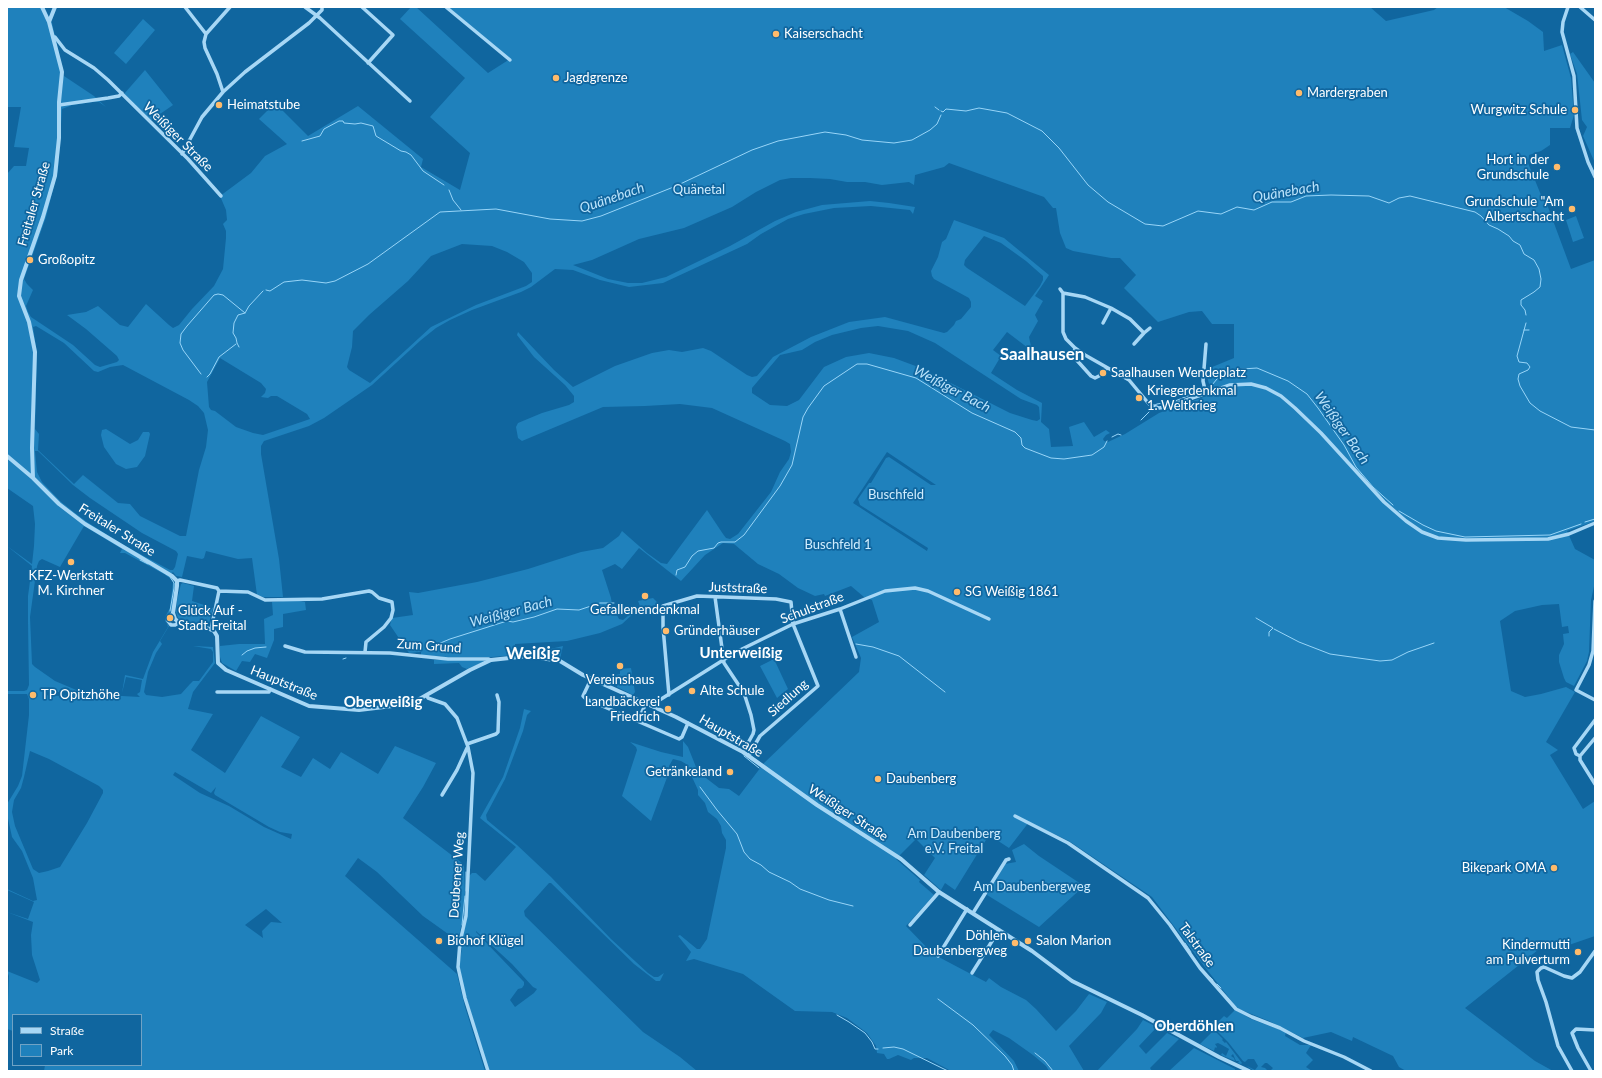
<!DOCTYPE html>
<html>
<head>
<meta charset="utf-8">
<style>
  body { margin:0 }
  #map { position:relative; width:1602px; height:1078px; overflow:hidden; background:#10669f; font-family:Lato,sans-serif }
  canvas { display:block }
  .frame { position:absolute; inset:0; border:8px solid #fff; pointer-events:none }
  .legend { position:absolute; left:12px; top:1014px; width:130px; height:52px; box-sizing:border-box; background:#10669f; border:1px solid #70a3c5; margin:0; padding:5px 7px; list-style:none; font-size:12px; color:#fff }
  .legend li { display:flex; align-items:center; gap:8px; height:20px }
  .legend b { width:20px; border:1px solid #70a3c5 }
</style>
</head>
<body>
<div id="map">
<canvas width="1602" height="1078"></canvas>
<div class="frame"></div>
<ul class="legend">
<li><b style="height:5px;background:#a7d7f5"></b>Straße</li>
<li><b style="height:11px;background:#1f81bc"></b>Park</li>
</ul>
</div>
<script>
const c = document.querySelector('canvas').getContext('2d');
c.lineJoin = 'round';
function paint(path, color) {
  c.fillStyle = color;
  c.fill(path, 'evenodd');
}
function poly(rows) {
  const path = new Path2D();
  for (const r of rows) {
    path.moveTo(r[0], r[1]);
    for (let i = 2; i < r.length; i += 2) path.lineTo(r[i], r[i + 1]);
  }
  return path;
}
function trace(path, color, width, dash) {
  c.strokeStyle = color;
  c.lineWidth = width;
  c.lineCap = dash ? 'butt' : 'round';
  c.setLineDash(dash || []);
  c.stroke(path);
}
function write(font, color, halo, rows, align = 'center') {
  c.font = font + ' Lato,sans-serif';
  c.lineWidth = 3.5;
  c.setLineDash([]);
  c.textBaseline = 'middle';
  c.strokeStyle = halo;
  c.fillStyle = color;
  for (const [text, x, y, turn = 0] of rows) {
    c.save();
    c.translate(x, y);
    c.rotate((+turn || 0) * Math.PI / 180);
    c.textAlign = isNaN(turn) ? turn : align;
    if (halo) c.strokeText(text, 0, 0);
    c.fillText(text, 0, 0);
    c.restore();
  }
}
paint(poly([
  [7,7,44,7,52,23,64,76,94,96,106,107,99,102,93,102,72,105,62,109,58,170,46,217,24,279,27,284,33,290,26,306,28,312,31,317,73,345,95,365,100,367,117,362,119,360,117,356,86,329,67,315,86,312,98,306,120,325,128,327,146,304,169,325,173,328,179,325,192,309,214,286,223,269,226,238,226,231,223,224,227,220,226,210,220,196,251,173,265,156,287,144,259,119,275,103,308,136,358,106,423,159,421,167,460,190,470,153,430,117,465,78,400,19,411,7,416,7,488,73,510,59,448,7,1370,7,1386,21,1434,10,1438,7,1504,7,1528,21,1543,32,1544,51,1562,45,1571,78,1574,115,1570,128,1550,128,1550,145,1541,151,1529,155,1528,163,1543,200,1545,199,1571,269,1595,260,1595,521,1567,531,1575,549,1595,560,1595,582,1591,600,1589,652,1587,661,1574,686,1566,682,1564,678,1559,662,1559,655,1564,644,1563,634,1569,633,1568,626,1562,627,1559,604,1542,605,1515,611,1500,621,1511,691,1525,697,1541,694,1566,687,1575,692,1546,742,1558,750,1550,755,1583,809,1595,801,1595,936,1566,946,1555,948,1543,946,1465,1008,1535,1061,1553,1071,1406,1071,1399,1067,1393,1056,1353,1037,1352,1041,1331,1032,1303,1038,1269,1021,1244,1011,1237,1008,1204,966,1152,897,1069,841,1029,822,1009,848,989,835,955,890,945,883,941,890,924,875,935,858,916,839,896,859,920,880,919,882,934,895,906,926,933,954,986,982,989,978,1001,987,1026,1000,1036,1009,1056,1031,1076,1011,1089,994,1107,1002,1101,1013,1069,1046,1084,1071,1049,1071,1046,1066,1033,1055,1009,1038,993,1030,989,1035,1014,1061,1019,1071,951,1071,927,1058,914,1058,911,1060,898,1055,889,1059,887,1059,884,1054,877,1053,876,1046,867,1033,847,1018,832,1012,795,1011,743,974,694,959,686,961,691,952,678,936,680,935,697,949,700,949,707,939,726,848,726,840,722,833,721,826,717,819,708,812,705,803,698,795,698,790,686,764,681,761,673,759,669,766,669,772,651,821,622,796,637,750,636,747,630,742,661,752,683,757,683,741,688,747,696,767,706,778,719,788,729,789,739,796,764,763,859,672,861,658,852,637,879,622,872,600,864,597,851,586,825,596,824,594,815,596,798,588,779,574,758,564,734,544,723,543,705,555,681,581,639,548,622,569,615,564,602,570,611,598,612,605,619,619,623,620,640,606,638,601,653,598,659,604,643,608,635,612,622,624,600,633,567,641,515,644,515,655,492,657,446,657,421,655,421,652,409,653,390,625,392,618,413,615,409,592,418,593,477,582,528,569,581,552,603,548,619,536,622,531,647,553,661,563,667,564,707,510,723,534,726,538,730,539,738,534,771,492,780,472,789,459,791,452,790,444,785,441,712,408,680,404,645,406,603,407,522,441,518,438,516,427,518,423,542,413,569,405,574,402,574,396,565,385,534,357,517,335,518,332,554,370,573,387,615,366,652,353,669,350,682,352,703,348,711,351,747,375,752,377,757,376,773,357,811,337,849,322,885,317,944,333,947,332,954,325,956,321,961,319,971,307,971,302,969,298,934,279,932,276,931,271,938,257,942,242,946,239,954,220,1004,238,1049,275,1035,296,1043,301,1035,315,1038,321,1029,337,1032,351,1007,332,993,350,1001,356,991,373,1017,390,1042,403,1041,422,1049,429,1051,447,1073,446,1069,427,1084,422,1094,437,1106,430,1110,433,1106,435,1103,439,1104,441,1108,442,1125,434,1159,413,1212,394,1205,370,1234,358,1234,324,1212,324,1202,311,1189,312,1158,322,1124,288,1136,275,1120,258,1111,258,1073,251,1066,248,1060,233,1056,208,1053,208,1044,197,949,163,944,167,915,175,914,185,909,182,882,185,865,182,847,182,830,179,810,178,791,178,780,180,756,192,732,207,684,228,639,239,592,260,573,265,608,279,628,283,642,283,666,277,730,246,775,221,796,212,822,205,870,201,889,203,915,207,913,214,910,210,871,206,834,208,804,214,788,219,761,234,747,244,663,283,629,287,600,280,573,270,555,269,531,287,521,292,472,310,450,320,436,328,421,340,372,385,324,418,309,426,264,441,261,446,261,454,279,559,283,597,263,597,257,595,252,558,238,559,206,551,204,558,202,559,187,556,182,577,176,576,173,572,170,575,175,584,172,611,165,617,165,621,169,626,160,641,162,644,156,653,148,672,144,692,146,695,162,697,181,694,190,684,193,681,199,681,213,662,213,652,211,649,193,646,213,647,215,663,193,692,188,709,213,714,191,750,225,773,261,716,300,737,281,767,301,777,313,758,330,769,341,752,378,774,395,746,436,763,423,787,403,818,462,863,464,866,465,893,463,918,458,941,423,916,377,872,358,858,345,876,457,974,465,1007,485,1071,44,1071,45,1065,141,1065,141,1015,13,1015,13,1031,7,1029,9,976,7,971,37,983,40,980,32,955,31,935,33,922,7,912,28,919,34,902,7,890,7,889,33,901,37,900,33,878,22,851,12,837,7,814,7,804,18,786,22,776,29,715,29,699,27,694,7,694,7,691,24,691,27,690,29,685,28,622,28,596,32,566,7,546,32,564,34,546,35,524,33,506,7,488,7,174,14,166,26,166,29,148,14,147,21,107,7,107],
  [984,236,1001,243,1026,261,1043,276,1043,280,1040,286,1025,306,967,268,964,265,965,260],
  [462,244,492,246,507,252,524,262,532,273,532,282,526,286,476,305,431,327,370,383,349,370,347,367,352,347,353,331,369,315,408,281,431,256],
  [36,326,64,343,94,371,98,372,110,367,123,365,189,400,198,406,204,413,208,430,206,447,199,470,186,536,180,536,140,516,130,504,118,503,83,475,74,484,38,450,39,434,35,429,37,354,33,327],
  [878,326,908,331,935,343,1021,399,1037,405,1039,407,1040,419,1037,421,1032,420,1010,413,921,368,894,358,869,353,846,357,824,367,799,400,787,406,770,405,752,393,752,388,780,355,802,350,815,342,832,335,861,328],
  [220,358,261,383,266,389,265,393,261,397,268,398,271,396,277,396,307,414,310,419,263,435,253,433,236,427,215,411,211,410,209,407,207,382],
  [35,451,38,451,73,485,90,498,142,533,176,551,178,554,175,567,173,570,170,570,125,546,87,522,75,513,60,501,42,482,37,472],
  [887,452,936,485,931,485,889,457,886,458,871,483,869,483,858,499,860,505,928,548,927,551,853,503],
  [84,526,122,549,120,553,125,553,164,574,171,579,173,582,170,608,165,617,168,627,153,652,143,679,125,675,122,693,126,677,142,680,140,692,137,694,140,697,87,694,60,696,43,695,44,692,81,692,55,681,35,667,32,664,30,617,37,566,39,561,42,559,60,567],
  [30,751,49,759,99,786,103,790,103,793,87,823,60,867,48,871,39,873,33,869,15,826,12,812,14,800,21,788,24,777],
  [175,772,211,793,216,787,214,793,215,795,269,827,280,832,292,834,291,839,264,827,229,806,200,793,173,775],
  [266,909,282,923,271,922,262,931,263,938,245,925],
  [143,19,155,30,126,64,114,53],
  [1573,52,1595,83,1595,163,1583,136,1587,127,1582,120,1577,74,1570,54],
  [145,70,173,105,150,121,124,94],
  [1576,216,1584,238,1573,242,1566,220],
  [106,429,130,444,138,440,143,432,149,432,150,434,145,456,137,467,126,469,116,464,104,447,101,435,102,430],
  [183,583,194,586,192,601,213,608,208,627,186,624,178,618,176,612,177,600,181,584],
  [294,600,305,602,306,610,283,614,283,627,274,629,274,640,267,658,255,654,250,662,242,661,236,671,222,663,220,657,220,646,239,644,265,644,264,619,273,615,272,602],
  [563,646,560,659,529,655,529,654],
  [774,659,788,689,777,698,760,666],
  [434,660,451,660,486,661,467,669,462,667,459,663,434,664],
  [631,668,635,692,633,695,617,687,616,675,620,674,620,669],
  [524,709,531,711,527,715,523,731,505,779,486,815,487,820,517,845,551,877,611,939,648,973,654,977,658,977,664,973,660,981,656,981,634,964,551,883,549,883,524,911,525,916,643,1032,680,1057,697,1071,489,1071,464,990,459,966,462,948,460,948,469,876,472,873,476,873,485,881,516,847,480,818,503,777,520,728],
  [476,931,512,964,533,987,537,989,534,993,515,1007,510,1000,518,989,522,988,524,985,524,982,476,932],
  [1024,844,1039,856,1084,886,1039,927,987,895,1005,864,1016,862,1012,850],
  [1235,1010,1251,1019,1286,1032,1285,1036,1300,1045,1311,1045,1306,1053,1313,1060,1306,1067,1312,1071,1270,1071,1273,1068,1267,1063,1265,1063,1261,1067,1265,1068,1267,1070,1266,1071,1254,1071,1248,1067,1247,1066,1255,1070,1258,1066,1254,1059,1248,1059,1245,1062,1243,1061,1228,1042,1210,1024,1212,1021,1216,1024,1224,1016,1227,1018],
  [1143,1020,1157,1027,1139,1046,1146,1054,1167,1033,1179,1039,1150,1068,1152,1071,1097,1071,1137,1029],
  [1214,1030,1223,1039,1222,1040,1225,1043,1226,1042,1242,1063,1241,1064,1238,1063,1239,1061,1236,1061,1233,1054,1231,1056,1234,1058,1235,1061,1221,1055,1222,1053,1226,1056,1229,1049,1222,1045,1218,1043,1215,1044,1217,1047,1216,1048,1215,1047,1214,1051,1200,1044],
  [1194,1048,1235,1069,1235,1070,1233,1071,1169,1071]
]), '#1f81bc');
trace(poly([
  [935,107,939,110],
  [941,111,943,112,946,109,966,111,979,108,1007,113,1042,131,1059,148,1088,185,1108,202,1145,224,1163,226,1198,211,1221,214,1237,207,1254,210,1272,202,1291,202,1306,196,1331,195,1369,196,1389,203,1399,198,1410,196,1475,212,1481,216,1489,225,1498,229,1509,236,1513,241,1520,245,1524,254,1534,260,1539,269,1541,279,1540,287,1534,292,1521,300,1521,305,1525,310,1526,315],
  [302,141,320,136,324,129,339,121,343,121,344,123,355,124,361,123,373,126,376,136,401,151,406,152,411,155,423,171,444,185],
  [449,190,453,200,461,210],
  [266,290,270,291,284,282,302,280,326,283,335,281,368,264,440,212,496,209,550,219,582,221,601,216,676,186,752,150,778,141,825,132,846,135,862,140,894,143,912,140,930,130,937,124,941,115],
  [1526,323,1517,356,1519,362,1527,363,1530,367,1528,370,1519,374,1518,379,1520,386,1530,403,1540,411,1571,427,1595,430],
  [1524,330,1529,330],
  [239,347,237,343,236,338,233,333,234,323,238,315,245,313,249,306,263,291],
  [201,374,183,350,180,343,181,334,187,326,214,295,218,294,223,295,245,313],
  [207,377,210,374,219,357,236,344],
  [1206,389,1212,385,1217,379,1227,370,1257,368,1288,381,1307,394,1318,408,1344,445,1356,467,1373,487,1393,505],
  [1155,405,1157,404,1175,401,1203,390],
  [1141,420,1153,408],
  [1112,437,1118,434,1121,435],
  [1399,511,1423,525,1436,531,1465,537,1550,535,1581,524],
  [1585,522,1595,519],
  [140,560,148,564],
  [676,575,677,570,685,567,692,556,698,551,714,548,718,543,721,542,735,542,744,535,780,486,792,465,803,417,808,408,824,386,857,364,867,364,916,378,972,413,1015,432,1021,438,1022,445,1025,448,1051,458,1064,459,1092,455,1104,447,1107,441],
  [170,611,174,588,174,583,170,577],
  [1256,618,1273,628,1269,632,1269,636],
  [1274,629,1299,642,1330,654,1380,661,1392,660,1408,652,1434,643],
  [856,644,873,647,899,656,945,692],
  [431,647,450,639,507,621,513,622,534,617,557,609,579,610,600,603,614,603],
  [242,655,247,651,255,648,266,647],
  [343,659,346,658],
  [744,756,759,768],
  [700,787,717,810,737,834,744,852,750,859,761,865,769,872,790,882,800,889,829,900,853,906],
  [466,891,466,872],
  [462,925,465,896],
  [1185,943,1191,952],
  [1210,977,1213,980],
  [1217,984,1221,988],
  [938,999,973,1025,1005,1056,1012,1065,1014,1071],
  [837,1015,849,1022,865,1033,872,1042,875,1049,878,1049],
  [883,1048,894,1047,903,1049,948,1071],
  [1035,1053,1045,1061,1053,1071]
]), '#98d5f8', 1);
trace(poly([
  [185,7,206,34],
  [305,7,320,18,410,101],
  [362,7,393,35,368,63],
  [446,7,510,60],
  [1568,7,1563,22,1562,32,1574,76,1577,128,1588,162,1595,177],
  [1580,7,1595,20],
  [53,37,55,37,65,50,94,68,108,80,188,159,221,196],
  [223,92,217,74,205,48,204,42,206,34,230,7],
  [59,105,108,98,119,96,122,93],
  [182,154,202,117,223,92,245,72,309,23,322,10,322,7],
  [1060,289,1063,293,1063,332,1066,339,1075,348,1085,355,1129,380,1149,404,1159,408,1166,407,1230,385,1251,384,1266,388,1281,396,1295,408,1321,433,1384,502,1406,521,1422,532,1438,538,1466,540,1548,539,1569,534,1595,523],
  [1063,293,1085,297,1111,308,1130,319,1144,333],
  [1103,323,1111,308],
  [1134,344,1144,333,1150,328],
  [1206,344,1203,381,1206,394],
  [1075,348,1073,356,1091,376,1095,378,1099,376,1107,368],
  [177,581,180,580,217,588,219,591],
  [219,591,248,592,265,600,322,599,369,591,372,592,379,598,392,602,393,610,391,618,384,627,366,642,365,652],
  [715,597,724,663,744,693,751,715,754,730,753,734],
  [1595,601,1593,651,1589,665,1576,690,1595,700],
  [840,609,856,657],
  [173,613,168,618,168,621,171,625,175,625,178,623],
  [211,629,219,591],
  [285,646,305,652,390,653,448,659,488,659,491,660],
  [591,679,583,696,586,699,679,739,682,737,688,723],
  [217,692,269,692,270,689],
  [669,695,663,627,663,606,697,596,776,599,791,602,793,624,818,686,760,736,749,755],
  [427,696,428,698,445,704,457,718,468,747,473,773,466,916,460,942,458,967,465,998,488,1071],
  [654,706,658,701,736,652,793,624,840,609,885,591,915,588,928,591,989,619],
  [638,721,646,703],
  [467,744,496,734,498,732,499,702,497,695],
  [743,752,753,734],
  [1580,756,1576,754,1574,748,1595,720],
  [1595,784,1580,760,1580,756,1595,738],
  [442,795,457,770,467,748],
  [1015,816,1068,843,1148,898,1170,925,1200,968,1236,1009,1252,1017,1280,1028,1304,1041,1344,1057,1371,1071],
  [973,913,1006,860,1009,859],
  [910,925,939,892],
  [938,956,967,909],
  [972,973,999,930],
  [1572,1071,1558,1046,1546,1002,1538,980,1537,972,1541,968,1544,967,1564,976,1572,978,1580,972,1595,951],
  [1591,1071,1578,1048,1572,1033,1576,1029,1595,1030]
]), '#a7d7f5', 3.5);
trace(poly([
  [49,22,55,7],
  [7,456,33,478,59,504,85,524,172,576,177,581,177,586,173,613,175,619,182,625,207,628,214,631,217,636,218,663,226,670,309,706,359,710,409,704,416,701,470,670,491,660,528,656,560,661,583,675,676,717,743,752,817,805,901,859,939,892,1032,951,1072,981,1142,1015,1219,1057,1249,1071],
  [33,478,32,448,35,352,29,322,19,296,21,280,43,217,55,176,59,138,59,102,62,72,49,22,42,7]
]), '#a7d7f5', 4);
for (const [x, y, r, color] of [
  [776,34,4,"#ffbb6b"],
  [556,78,4,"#ffbb6b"],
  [1299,93,4,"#ffbb6b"],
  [219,105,4,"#ffbb6b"],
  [1575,110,4,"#ffbb6b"],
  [1557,167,4,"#ffbb6b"],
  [1572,209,4,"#ffbb6b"],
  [30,260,4,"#ffbb6b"],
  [1103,373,4,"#ffbb6b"],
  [1139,398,4,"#ffbb6b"],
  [71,562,4,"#ffbb6b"],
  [957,592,4,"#ffbb6b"],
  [645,596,4,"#ffbb6b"],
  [170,618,4,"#ffbb6b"],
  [666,631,4,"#ffbb6b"],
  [620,666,4,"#ffbb6b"],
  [692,691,4,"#ffbb6b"],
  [33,695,4,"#ffbb6b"],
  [668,709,4,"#ffbb6b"],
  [730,772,4,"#ffbb6b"],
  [878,779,4,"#ffbb6b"],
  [1554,868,4,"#ffbb6b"],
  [439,941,4,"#ffbb6b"],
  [1028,941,4,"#ffbb6b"],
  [1015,943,4,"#ffbb6b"],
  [1578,952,4,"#ffbb6b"]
]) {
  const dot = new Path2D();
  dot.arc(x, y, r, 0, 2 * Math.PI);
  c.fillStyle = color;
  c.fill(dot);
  trace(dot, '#10669f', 1.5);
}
write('13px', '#fff', '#10669f', [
  ["Kaiserschacht",784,34],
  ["Jagdgrenze",564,78],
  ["Mardergraben",1307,93],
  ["Heimatstube",227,105],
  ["Wurgwitz Schule",1567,110,"right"],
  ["Hort in der",1549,160,"right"],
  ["Grundschule",1549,175,"right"],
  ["Grundschule \"Am",1564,202,"right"],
  ["Albertschacht",1564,217,"right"],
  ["Großopitz",38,260],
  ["Saalhausen Wendeplatz",1111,373],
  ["Kriegerdenkmal",1147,391],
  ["1. Weltkrieg",1147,406],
  ["KFZ-Werkstatt",71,576,"center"],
  ["M. Kirchner",71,591,"center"],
  ["SG Weißig 1861",965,592],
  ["Gefallenendenkmal",645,610,"center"],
  ["Glück Auf -",178,611],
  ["Stadt Freital",178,626],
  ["Gründerhäuser",674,631],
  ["Vereinshaus",620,680,"center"],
  ["Alte Schule",700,691],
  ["TP Opitzhöhe",41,695],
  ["Landbäckerei",660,702,"right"],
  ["Friedrich",660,717,"right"],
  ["Getränkeland",722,772,"right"],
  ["Daubenberg",886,779],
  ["Bikepark OMA",1546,868,"right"],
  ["Döhlen",1007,936,"right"],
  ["Daubenbergweg",1007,951,"right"],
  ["Biohof Klügel",447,941],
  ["Salon Marion",1036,941],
  ["Kindermutti",1570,945,"right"],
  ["am Pulverturm",1570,960,"right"]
], 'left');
write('13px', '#fff', '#10669f', [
  ["Weißiger Straße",178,137,45],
  ["Freitaler Straße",34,204,-74],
  ["Freitaler Straße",117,530,32],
  ["Juststraße",738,588,2],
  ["Schulstraße",812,608,-21],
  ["Zum Grund",429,646,4],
  ["Hauptstraße",284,683,22],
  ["Siedlung",788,698,-42],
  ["Hauptstraße",731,736,30],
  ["Weißiger Straße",848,813,33],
  ["Deubener Weg",457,875,-86],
  ["Talstraße",1197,945,54]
]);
write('13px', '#d0edfe', '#10669f', [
  ["Quänetal",699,190],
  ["Buschfeld",896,495],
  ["Buschfeld 1",838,545],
  ["Am Daubenberg",954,834],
  ["e.V. Freital",954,849],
  ["Am Daubenbergweg",1032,887]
]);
write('italic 14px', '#bbe3fb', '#10669f', [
  ["Quänebach",1286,192,-10],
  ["Quänebach",612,198,-19],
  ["Weißiger Bach",952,389,28],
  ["Weißiger Bach",1342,428,55],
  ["Weißiger Bach",511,612,-15]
]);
write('bold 15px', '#fff', '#10669f', [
  ["Unterweißig",741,653],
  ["Oberweißig",383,702],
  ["Oberdöhlen",1194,1026]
]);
write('bold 17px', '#fff', '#10669f', [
  ["Saalhausen",1042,355],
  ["Weißig",533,654]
]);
</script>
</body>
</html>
